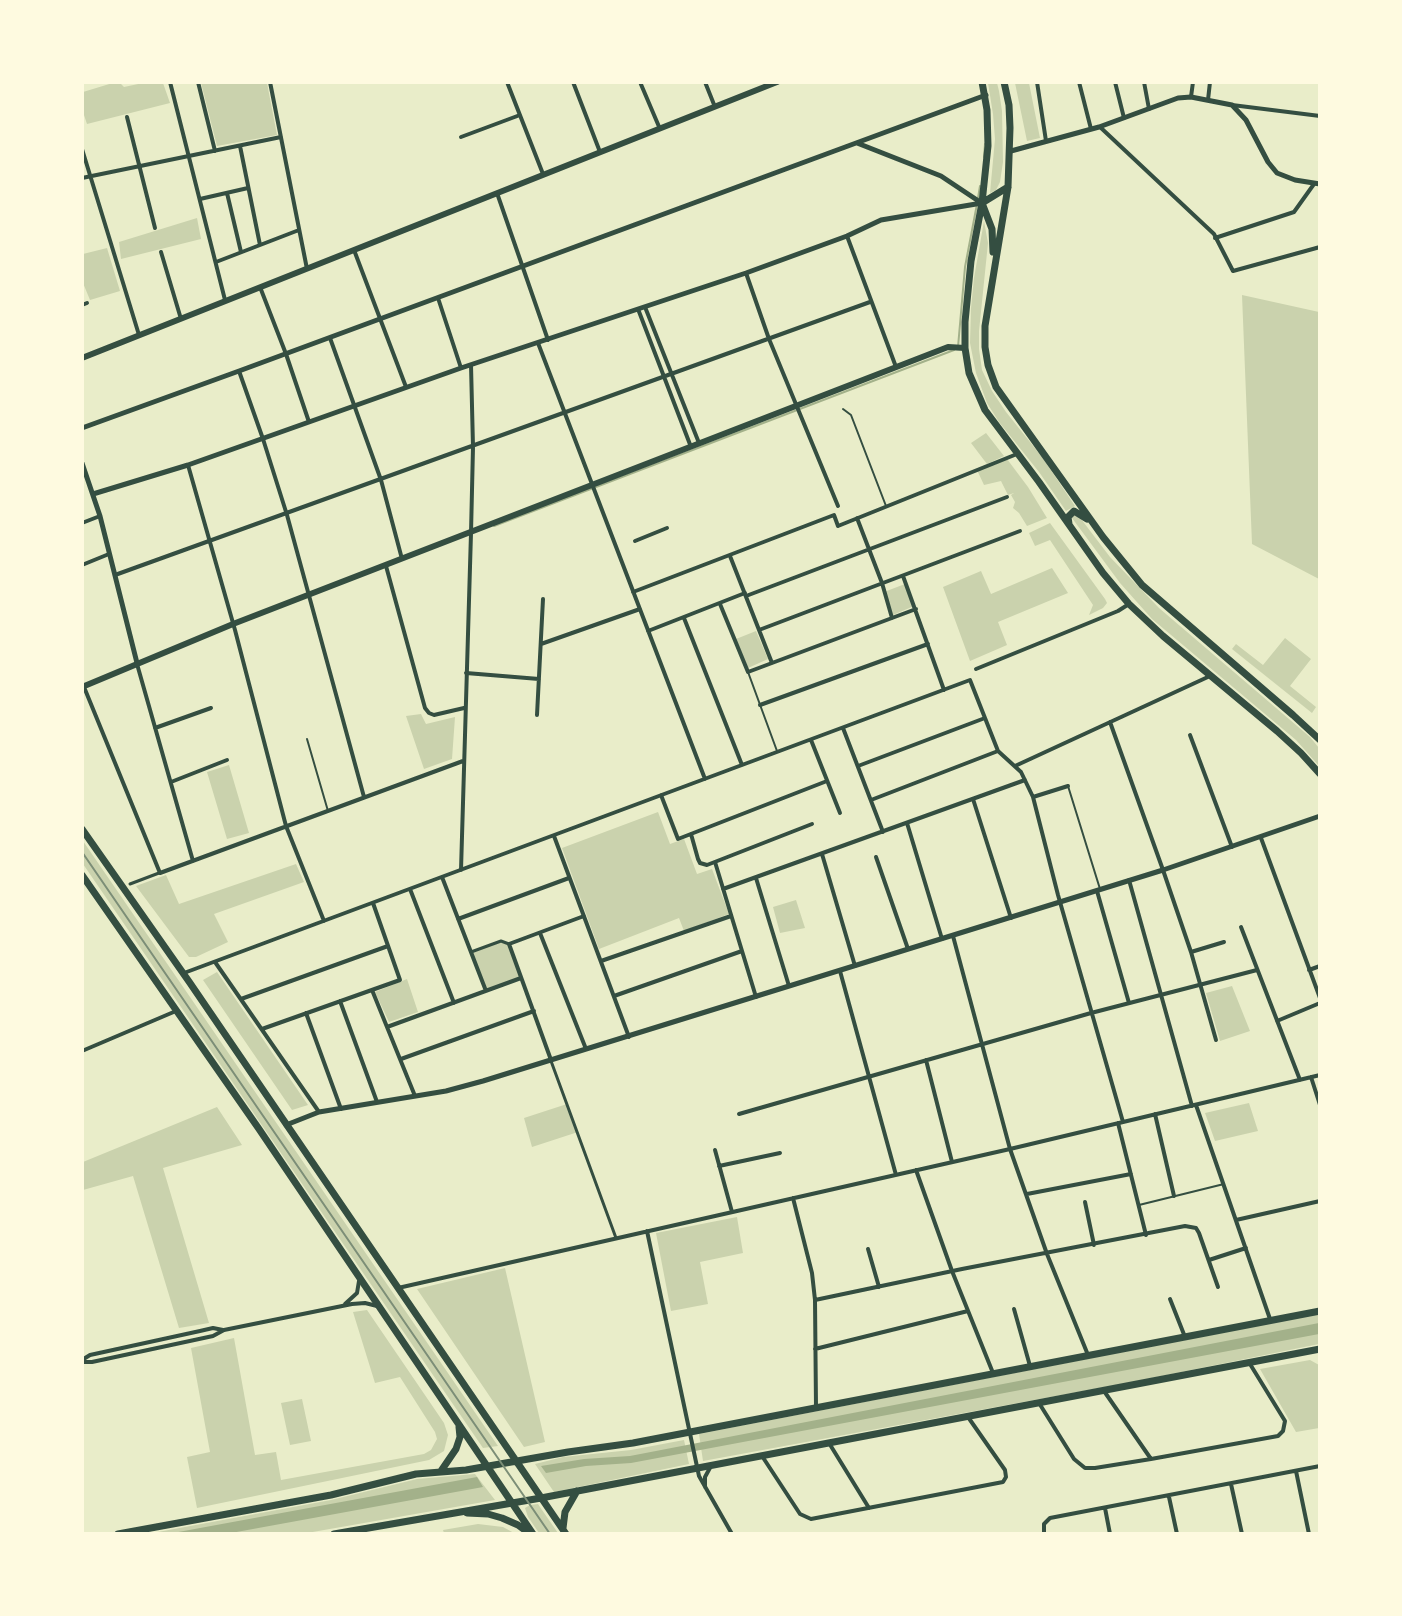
<!DOCTYPE html>
<html>
<head>
<meta charset="utf-8">
<style>
  body { margin:0 }
  #map { position:relative; width:1402px; height:1616px; overflow:hidden; background:#e9edc9; font-family:Quicksand,sans-serif }
  canvas { display:block }
  .frame { position:absolute; inset:0; border:84px solid #fefae0; pointer-events:none }
</style>
</head>
<body>
<div id="map">
<canvas width="1402" height="1616"></canvas>
<div class="frame"></div>
</div>
<script>
const c = document.querySelector('canvas').getContext('2d');
c.lineJoin = 'round';
function paint(path, color) {
  c.fillStyle = color;
  c.fill(path, 'evenodd');
}
function poly(rows) {
  const path = new Path2D();
  for (const r of rows) {
    path.moveTo(r[0], r[1]);
    for (let i = 2; i < r.length; i += 2) path.lineTo(r[i], r[i + 1]);
  }
  return path;
}
function trace(path, color, width, dash) {
  c.strokeStyle = color;
  c.lineWidth = width;
  c.lineCap = dash ? 'butt' : 'round';
  c.setLineDash(dash || []);
  c.stroke(path);
}
paint(poly([
  [116,82,120,83,124,87,143,83,163,83,170,103,87,124,83,112,83,92],
  [201,83,267,83,277,135,217,146],
  [988,83,997,83,999,91,1002,111,1003,162,1000,182,996,190,990,193,995,139,993,114],
  [1015,83,1029,83,1040,138,1027,141],
  [197,218,201,239,121,259,119,242],
  [984,221,988,243,979,331,979,349,982,370,992,391,1006,412,1042,457,1075,506,1066,511,1039,472,999,422,987,403,976,373,970,343,971,308,974,278],
  [107,248,120,291,90,300,83,283,83,254],
  [1242,295,1319,312,1319,579,1252,544],
  [986,433,1004,456,987,464,971,443],
  [1007,459,1028,487,1047,518,1027,526,1019,513,1013,508,1015,502,1011,495,1014,493,1008,495,1001,481,984,485,977,470],
  [1074,515,1078,515,1110,557,1159,608,1310,737,1319,748,1319,766,1296,740,1152,619,1120,583,1072,518],
  [1050,523,1105,599,1107,603,1103,608,1089,615,1093,605,1050,540,1035,546,1029,533],
  [1052,568,1068,593,998,622,1007,645,970,661,943,587,981,571,991,594],
  [905,584,914,606,893,615,884,592],
  [756,631,768,659,748,668,736,639],
  [1285,638,1311,659,1290,686,1316,707,1312,713,1232,649,1236,644,1263,665],
  [421,714,426,724,455,717,452,759,424,769,406,716],
  [229,765,249,833,227,839,207,772],
  [658,812,670,844,684,839,697,874,712,869,729,914,684,931,679,918,599,949,562,848],
  [83,841,498,1446,483,1448,83,864],
  [296,864,304,882,214,914,228,942,196,957,189,957,136,886,166,875,179,904],
  [796,900,805,928,780,933,773,907],
  [501,941,509,944,521,978,486,991,471,952],
  [217,972,308,1105,292,1110,203,980],
  [407,979,418,1012,389,1022,375,992],
  [1232,986,1250,1031,1220,1041,1206,993],
  [1249,1103,1258,1131,1215,1141,1205,1113],
  [567,1104,578,1132,532,1147,524,1118],
  [217,1107,242,1145,163,1168,209,1323,179,1328,133,1176,83,1190,83,1162],
  [737,1217,743,1253,700,1262,708,1304,671,1311,656,1233],
  [505,1268,545,1442,524,1447,417,1289],
  [367,1310,444,1423,448,1435,444,1451,429,1460,197,1508,187,1457,210,1452,191,1348,234,1338,255,1455,276,1452,281,1480,424,1454,431,1450,437,1439,435,1432,400,1377,375,1383,353,1312],
  [1319,1314,1319,1344,1132,1382,703,1461,699,1434],
  [1310,1360,1319,1365,1319,1428,1296,1432,1260,1369],
  [302,1399,311,1441,290,1445,281,1403],
  [684,1440,689,1464,554,1492,535,1464,563,1457,631,1450],
  [475,1474,495,1500,307,1533,147,1534,331,1500,417,1479],
  [538,1504,542,1510,558,1533,539,1533,528,1517,525,1508,530,1505],
  [478,1524,503,1527,514,1533,444,1533,443,1530]
]), '#cad2ad');
paint(poly([
  [1319,1323,1319,1334,631,1463,586,1466,546,1473,541,1466,584,1459,630,1456],
  [477,1477,483,1487,231,1533,173,1533]
]), '#a3b18a');
trace(poly([
  [984,157,985,144],
  [978,198,980,186],
  [958,347,965,267,977,204],
  [494,526,954,350]
]), '#a3b18a', 2);
trace(poly([
  [843,409,851,415,886,506],
  [748,672,777,751],
  [307,739,328,811],
  [1068,786,1100,889],
  [1139,1205,1224,1184]
]), '#344e41', 2);
trace(poly([
  [130,884,159,873],
  [471,952,501,941,509,944],
  [551,1061,616,1238]
]), '#344e41', 3);
trace(poly([
  [170,82,225,300],
  [198,82,215,151],
  [270,82,307,269],
  [507,82,543,174],
  [573,82,600,152],
  [640,82,660,129],
  [705,82,715,107],
  [1037,82,1046,141],
  [1079,82,1091,129],
  [1115,82,1124,118],
  [1144,82,1149,109],
  [1191,97,1193,82],
  [1208,100,1210,82],
  [1232,105,1320,116],
  [127,117,155,228],
  [1100,127,1214,234,1233,271,1320,247],
  [461,137,520,115],
  [240,146,260,245],
  [82,149,139,335],
  [82,178,281,137],
  [227,193,241,252],
  [497,193,548,340],
  [200,199,248,188],
  [847,236,896,367],
  [1215,238,1294,212,1314,184],
  [354,250,406,387],
  [161,252,181,319],
  [216,262,299,230],
  [746,273,769,339,838,506],
  [260,287,286,354,309,422],
  [438,298,461,368],
  [82,305,87,303],
  [645,307,699,443],
  [638,309,691,447],
  [330,338,381,480,402,559],
  [538,343,705,779],
  [239,371,263,439,287,515,364,797],
  [188,465,235,630,286,826,324,921],
  [857,518,882,583,892,618],
  [82,523,100,516],
  [635,541,667,528],
  [730,556,772,663],
  [82,565,109,554],
  [386,566,425,708,429,713,434,715,464,708],
  [115,575,870,302],
  [903,576,944,690],
  [633,592,834,515,838,526,1017,454],
  [746,596,1007,497],
  [720,604,748,672,916,609],
  [684,618,742,765],
  [759,630,1020,531],
  [648,631,745,593],
  [541,644,640,609],
  [137,664,193,861],
  [976,669,1118,611,1129,604],
  [466,673,539,679],
  [84,687,160,873,463,761],
  [760,705,928,644],
  [537,715,543,599],
  [1110,722,1163,870,1191,952,1216,1040],
  [155,728,211,708],
  [843,728,883,832],
  [1190,735,1232,847],
  [811,740,840,813],
  [858,766,985,718],
  [1015,766,1210,676],
  [171,782,227,760],
  [661,795,678,839,827,781],
  [1033,797,1068,786],
  [973,799,1011,918],
  [871,800,998,751],
  [907,823,942,939],
  [691,834,698,859,700,863,707,865,812,824],
  [554,836,629,1037],
  [1261,838,1320,998],
  [822,854,855,966],
  [876,857,908,949],
  [715,862,756,997],
  [461,870,471,533,473,447,471,365],
  [442,877,486,991],
  [756,878,789,986],
  [1129,880,1192,1106],
  [410,889,454,1003],
  [723,889,1025,780],
  [1097,891,1129,1003],
  [458,919,569,878],
  [1241,927,1300,1080],
  [540,933,586,1049],
  [953,936,1010,1149,1047,1254,1088,1355],
  [1191,952,1224,942],
  [601,961,731,916],
  [215,962,319,1112],
  [1309,970,1320,966],
  [840,971,896,1175],
  [184,973,970,680,998,751,1021,772,1033,797,1058,895,1123,1122],
  [372,990,415,1096],
  [614,996,742,951],
  [241,999,388,946],
  [340,1001,377,1102],
  [306,1013,341,1109],
  [1277,1021,1320,1003],
  [387,1027,521,978],
  [262,1029,400,980,373,903],
  [82,1051,176,1011],
  [401,1059,534,1011],
  [551,1060,509,944,584,916],
  [926,1060,952,1162],
  [1311,1077,1320,1105],
  [1196,1105,1270,1319],
  [739,1114,1091,1013,1257,970],
  [1155,1114,1174,1196],
  [1118,1123,1146,1235],
  [715,1150,732,1212],
  [719,1166,780,1153],
  [916,1170,952,1271,993,1373],
  [1027,1194,1131,1174],
  [793,1198,812,1273,815,1300,816,1407],
  [1085,1202,1094,1245],
  [1236,1220,1320,1201],
  [647,1231,699,1476,732,1534],
  [868,1249,879,1287],
  [1209,1260,1246,1248],
  [398,1288,1010,1149,1320,1075],
  [1170,1299,1185,1337],
  [815,1300,962,1269,1185,1226,1196,1228,1199,1233,1218,1287],
  [345,1304,357,1293,359,1281],
  [1014,1309,1030,1366],
  [815,1349,968,1311],
  [82,1360,90,1355,200,1331,213,1328,223,1330],
  [82,1362,92,1362,213,1336,224,1330,352,1304,365,1303,377,1306],
  [1104,1391,1151,1459],
  [1039,1403,1074,1459,1085,1468,1095,1468,1151,1459,1278,1436,1283,1431,1285,1421,1250,1364],
  [829,1443,869,1508],
  [762,1456,800,1514,811,1519,1003,1482,1006,1477,1005,1470,968,1417],
  [1296,1471,1309,1534],
  [1231,1484,1242,1534],
  [705,1487,705,1477,711,1466],
  [1169,1497,1177,1534],
  [1105,1508,1110,1534],
  [1044,1534,1044,1524,1050,1518,1320,1466]
]), '#344e41', 4);
trace(poly([
  [857,143,941,176,980,202],
  [1011,151,1099,127,1178,98,1191,97,1232,105,1246,120,1268,162,1277,173,1295,180,1320,184],
  [82,428,239,371,986,95],
  [82,463,100,516,137,663],
  [93,494,188,465,461,368,746,273,847,236,881,220,982,203],
  [286,1125,319,1112,446,1091,483,1081,1163,870,1320,816]
]), '#344e41', 5);
trace(poly([
  [82,358,777,82],
  [82,687,233,624,948,347,965,348]
]), '#344e41', 6);
trace(poly([
  [982,82,987,110,988,146,982,203,971,261,965,322,965,348,969,373,985,410,1039,482,1103,573,1129,604,1163,636,1277,731,1301,753,1320,774],
  [1004,82,1009,105,1010,128,1008,187,985,326,985,347,988,365,996,387,1103,537,1142,585,1293,715,1320,740],
  [982,203,992,229,993,252],
  [982,203,1008,187],
  [1069,524,1068,517,1074,511,1087,519],
  [82,829,190,983,566,1534],
  [82,875,259,1129,533,1534],
  [441,1471,456,1449,460,1437,459,1427],
  [467,1513,488,1514,502,1518,518,1525,530,1534],
  [563,1528,565,1512,577,1491],
  [118,1534,331,1495,416,1474,466,1470,568,1452,633,1443,1320,1311],
  [334,1534,541,1498,1320,1349]
]), '#344e41', 7);
trace(poly([
  [82,852,550,1534]
]), '#7c8e77', 2);
</script>
</body>
</html>
